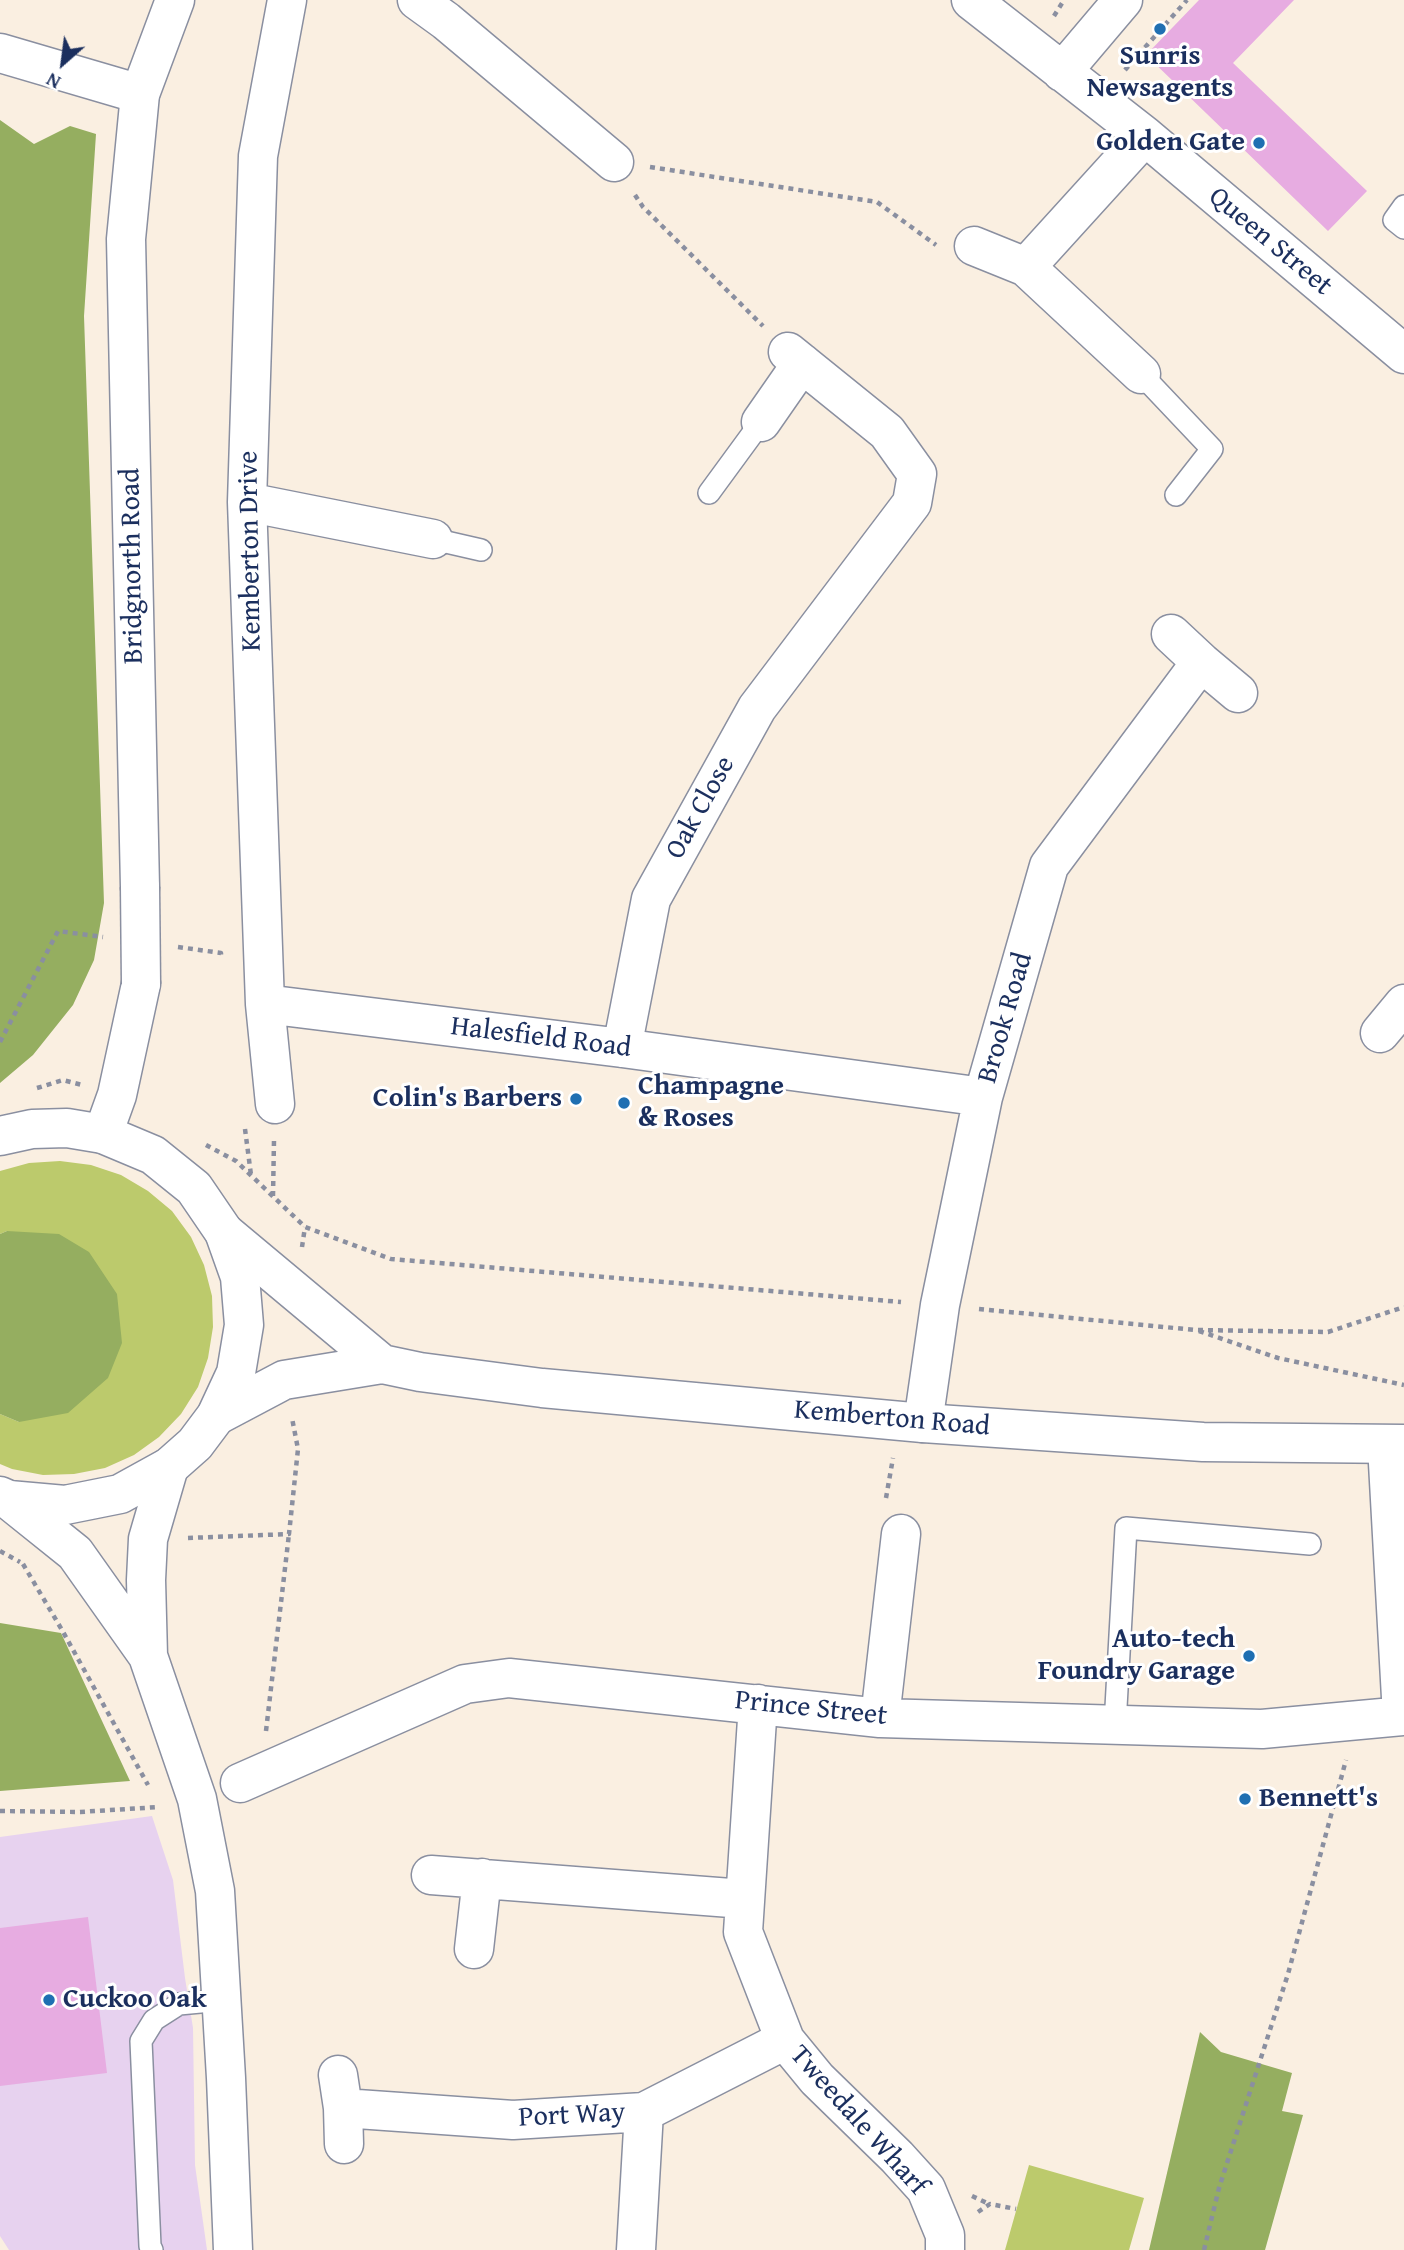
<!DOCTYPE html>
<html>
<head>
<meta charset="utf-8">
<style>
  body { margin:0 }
  #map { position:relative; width:1404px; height:2250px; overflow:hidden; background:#faefe1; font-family:"Gentium Book Plus",serif }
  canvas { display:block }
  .north { position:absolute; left:28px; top:28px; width:70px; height:70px; -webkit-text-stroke:5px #fff; paint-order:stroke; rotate:208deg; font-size:19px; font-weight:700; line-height:28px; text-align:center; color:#1b2f5e }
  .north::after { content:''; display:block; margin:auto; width:24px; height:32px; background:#1b2f5e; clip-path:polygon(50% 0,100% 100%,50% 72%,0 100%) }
</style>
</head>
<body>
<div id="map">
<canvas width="1404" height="2250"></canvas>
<div class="north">N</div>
</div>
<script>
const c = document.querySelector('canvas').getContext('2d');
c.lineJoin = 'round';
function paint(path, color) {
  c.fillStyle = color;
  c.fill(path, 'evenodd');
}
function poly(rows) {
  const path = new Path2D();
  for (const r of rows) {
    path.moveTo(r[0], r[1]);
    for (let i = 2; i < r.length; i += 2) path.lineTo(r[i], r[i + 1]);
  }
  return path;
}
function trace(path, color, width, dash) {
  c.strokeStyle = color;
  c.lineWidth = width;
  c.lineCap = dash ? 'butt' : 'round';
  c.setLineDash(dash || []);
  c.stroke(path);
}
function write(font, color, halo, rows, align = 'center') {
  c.font = font + ' "Gentium Book Plus",serif';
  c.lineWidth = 6;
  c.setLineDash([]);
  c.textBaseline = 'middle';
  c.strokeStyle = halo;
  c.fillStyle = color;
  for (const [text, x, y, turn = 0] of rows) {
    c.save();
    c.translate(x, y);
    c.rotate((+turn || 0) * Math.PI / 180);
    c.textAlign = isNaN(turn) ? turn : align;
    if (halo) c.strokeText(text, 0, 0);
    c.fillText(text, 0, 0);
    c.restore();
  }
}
paint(poly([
  [152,1816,173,1880,185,1978,193,2028,195,2165,207,2250,9,2250,0,2236,0,1837]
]), '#e7d2ef');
paint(poly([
  [60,1161,91,1165,121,1175,148,1191,172,1211,191,1237,204,1265,212,1296,213,1327,208,1358,198,1387,181,1414,159,1437,134,1455,105,1468,74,1474,43,1475,12,1469,0,1464,0,1414,19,1422,7,1231,0,1234,0,1171,29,1163],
  [1029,2165,1144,2198,1129,2250,1005,2250]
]), '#bcca6c');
paint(poly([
  [0,120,34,144,70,126,96,134,84,316,104,903,94,960,73,1005,33,1055,0,1083],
  [7,1231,59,1234,89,1252,117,1294,122,1343,108,1378,68,1413,19,1422,0,1414,0,1234],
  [0,1623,61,1633,130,1781,0,1791],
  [1200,2032,1221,2052,1292,2073,1282,2111,1303,2115,1265,2250,1149,2250]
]), '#95ae60');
paint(poly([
  [1199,0,1294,0,1233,63,1367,191,1328,231,1146,55],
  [88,1917,107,2073,0,2086,0,1928]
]), '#e7ace1');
const lane = poly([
  [1404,206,1394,220,1404,228],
  [1141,374,1212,449,1176,495],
  [709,493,761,422],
  [433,539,481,550],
  [1115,1725,1126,1528,1310,1544],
  [152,2250,150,2246,141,2041,154,2020,179,2004,222,2000]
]);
const street = poly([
  [417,0,446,21,614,162],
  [971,0,1145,136,1404,354],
  [0,53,140,94],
  [1062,72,1123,0],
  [974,246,1026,267,1141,374],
  [1026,267,1145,136],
  [761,422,802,363],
  [247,502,433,539],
  [1171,634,1201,662],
  [265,1004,622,1048,983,1097],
  [1380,1033,1404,1004],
  [622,1048,651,899,757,708,912,503,917,474,887,432,788,352],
  [275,1104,265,1004,247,502,258,156,287,0],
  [923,1423,940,1305,983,1097,1049,866,1201,662,1238,693],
  [1387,1445,1402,1716],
  [758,1704,743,1932,785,2040,817,2079,897,2157,926,2189,945,2235,945,2250],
  [880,1718,901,1534],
  [240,1783,465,1684,509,1678,880,1718,1262,1729,1404,1716],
  [431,1875,744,1899],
  [474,1949,482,1878],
  [338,2075,343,2108,344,2144],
  [343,2108,513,2120,644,2112,785,2040],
  [636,2250,644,2112]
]);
const secondary = poly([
  [140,887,126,239,140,94,175,0],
  [103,1134,117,1095,141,984],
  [224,1232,382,1364],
  [216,1416,284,1380,382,1364,420,1372,542,1388,923,1423,1203,1442,1404,1444],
  [9,1500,75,1553,148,1656,197,1799,215,1891,226,2078,233,2250],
  [148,1656,146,1580,148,1539,169,1467]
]);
const primary = poly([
  [0,1136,32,1129,67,1128,103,1134,153,1155,194,1188,224,1232,240,1277,244,1325,236,1373,216,1416,195,1444,169,1467,120,1494,65,1505,9,1500,0,1496]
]);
trace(lane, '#8a8fa0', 24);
trace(street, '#8a8fa0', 41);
trace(secondary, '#8a8fa0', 41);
trace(primary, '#8a8fa0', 41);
trace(poly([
  [1054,16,1064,0],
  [1125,70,1187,0],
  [650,167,877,202,936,245],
  [635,195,643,207,763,326],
  [178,947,221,953,221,957],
  [0,1042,58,931,103,937],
  [37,1088,63,1080,82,1085],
  [245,1129,251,1175],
  [206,1145,236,1161,305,1227,391,1259,901,1302],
  [273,1196,274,1140],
  [302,1247,305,1227],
  [979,1309,1195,1330,1328,1332,1404,1307],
  [1199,1331,1278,1358,1404,1385],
  [886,1498,893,1458],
  [188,1538,289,1534,298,1449,292,1418],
  [0,1551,20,1562],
  [23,1564,62,1630,148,1785],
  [266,1731,289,1534],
  [0,1811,80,1812,159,1807],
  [972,2196,989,2204],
  [978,2212,990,2204,1016,2209],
  [1204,2250,1219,2188,1288,1974,1346,1760]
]), '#8a8fa0', 4.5, [5, 5]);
trace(lane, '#fff', 21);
trace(street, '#fff', 38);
trace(secondary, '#fff', 38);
trace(primary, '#fff', 38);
const secondaryBridge = poly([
  [140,887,141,984]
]);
trace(secondaryBridge, '#8a8fa0', 41, []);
trace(secondaryBridge, '#fff', 38);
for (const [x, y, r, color] of [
  [1160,29,7,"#1f6fb2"],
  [1259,143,7,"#1f6fb2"],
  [576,1099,7,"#1f6fb2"],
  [624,1103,7,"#1f6fb2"],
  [1249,1656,7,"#1f6fb2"],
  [1245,1799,7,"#1f6fb2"],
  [49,2000,7,"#1f6fb2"]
]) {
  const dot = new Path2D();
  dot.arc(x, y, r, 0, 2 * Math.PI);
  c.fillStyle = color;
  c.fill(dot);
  trace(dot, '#fff', 2.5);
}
write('bold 28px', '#1b2f5e', '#fff', [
  ["Sunris",1160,57,"center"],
  ["Newsagents",1160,89,"center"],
  ["Golden Gate",1245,143],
  ["Champagne",638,1087,"left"],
  ["& Roses",638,1119,"left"],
  ["Colin's Barbers",562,1099],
  ["Auto-tech",1235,1640],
  ["Foundry Garage",1235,1672],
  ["Bennett's",1259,1799,"left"],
  ["Cuckoo Oak",63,2000,"left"]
], 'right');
write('28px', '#1b2f5e', '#fff', [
  ["Queen Street",1270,242,40],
  ["Kemberton Drive",251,551,-91],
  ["Bridgnorth Road",133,566,-91],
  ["Oak Close",701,808,-61],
  ["Brook Road",1006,1018,-74],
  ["Halesfield Road",541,1038,7],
  ["Kemberton Road",892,1419,5],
  ["Prince Street",811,1709,6],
  ["Port Way",572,2116,-3],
  ["Tweedale Wharf",858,2121,48]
]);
</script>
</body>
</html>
